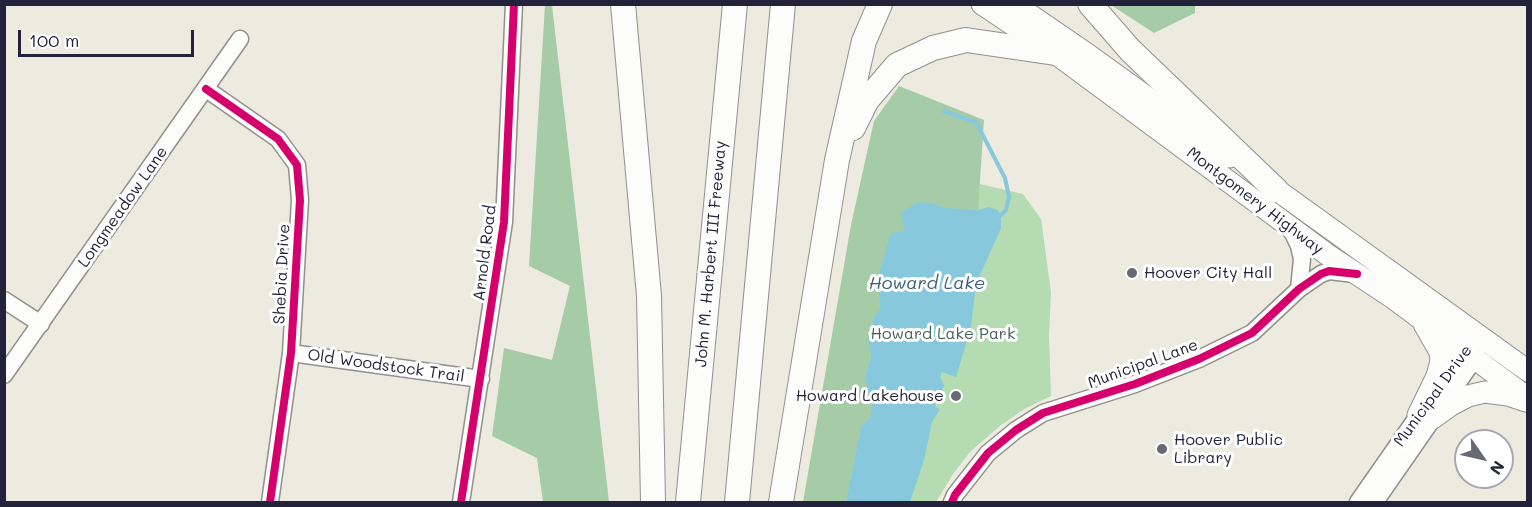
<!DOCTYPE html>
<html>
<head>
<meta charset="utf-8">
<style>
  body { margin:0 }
  #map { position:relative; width:1532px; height:507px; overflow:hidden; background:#edeae0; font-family:Mali,sans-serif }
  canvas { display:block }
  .frame { position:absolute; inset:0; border:6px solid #22223b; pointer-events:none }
  .north { position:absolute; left:1454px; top:429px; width:60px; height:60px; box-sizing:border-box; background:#fff; border:2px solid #a7a7b1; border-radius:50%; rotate:124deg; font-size:16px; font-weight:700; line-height:24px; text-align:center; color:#22223b }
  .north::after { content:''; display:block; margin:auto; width:21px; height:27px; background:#696875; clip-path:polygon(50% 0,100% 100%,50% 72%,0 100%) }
  .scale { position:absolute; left:18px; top:30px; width:176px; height:27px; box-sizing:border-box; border:3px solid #22223b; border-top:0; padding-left:8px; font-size:18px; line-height:21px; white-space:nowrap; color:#22223b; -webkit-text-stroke:4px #fff; paint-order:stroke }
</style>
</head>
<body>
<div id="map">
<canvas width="1532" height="507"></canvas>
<div class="frame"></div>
<div class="north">N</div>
<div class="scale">100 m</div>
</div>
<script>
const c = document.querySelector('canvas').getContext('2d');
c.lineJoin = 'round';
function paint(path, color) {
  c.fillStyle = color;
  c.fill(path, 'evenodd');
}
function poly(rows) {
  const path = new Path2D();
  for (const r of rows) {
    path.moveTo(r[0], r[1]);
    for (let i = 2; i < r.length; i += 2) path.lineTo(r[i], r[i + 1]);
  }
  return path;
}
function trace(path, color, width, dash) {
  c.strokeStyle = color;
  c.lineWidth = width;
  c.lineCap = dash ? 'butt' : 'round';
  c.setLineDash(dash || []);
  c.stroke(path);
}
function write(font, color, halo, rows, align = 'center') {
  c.font = font + ' Mali,sans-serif';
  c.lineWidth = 6;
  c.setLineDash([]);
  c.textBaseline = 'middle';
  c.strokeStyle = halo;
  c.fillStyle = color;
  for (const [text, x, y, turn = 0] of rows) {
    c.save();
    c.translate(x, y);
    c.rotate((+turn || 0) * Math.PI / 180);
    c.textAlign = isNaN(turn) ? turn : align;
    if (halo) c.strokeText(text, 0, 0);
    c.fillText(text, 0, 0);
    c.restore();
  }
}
paint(poly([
  [866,158,1023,194,1041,219,1051,292,1049,336,1051,396,1026,408,1001,425,970,452,953,474,936,502,804,502]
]), '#b4dbb2');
paint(poly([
  [545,5,552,5,609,502,543,502,537,458,492,436,504,348,552,360,570,286,529,266],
  [1111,5,1195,5,1195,13,1154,33],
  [899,86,984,120,978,210,947,208,932,203,904,231,878,277,880,309,874,317,868,337,871,354,865,378,872,406,870,418,861,426,846,502,803,502,851,225,874,121]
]), '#a6cba7');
paint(poly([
  [919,202,932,203,947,208,978,210,989,207,997,210,1001,215,1001,228,976,284,971,327,956,377,942,372,940,377,944,385,935,407,940,409,932,422,924,460,910,502,846,502,861,426,870,418,872,406,865,378,871,355,868,338,874,317,880,309,878,277,891,233,904,231,901,212]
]), '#88c8dc');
trace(poly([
  [943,111,976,122,1005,178,1009,197,1006,210,1001,215]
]), '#88c8dc', 4);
const minor = poly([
  [206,89,278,139,297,165,300,200,291,353,270,502],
  [1290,227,1299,246,1302,259,1299,289],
  [4,300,41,324],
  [291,353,481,379],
  [4,375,240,39],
  [461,502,504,222,514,4],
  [952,502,955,495,988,453,1016,430,1043,413,1135,384,1199,359,1252,333,1299,289,1321,274,1329,271,1354,274],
  [1358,502,1464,350,1472,342],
  [1375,502,1475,358,1476,348]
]);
const major = poly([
  [982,4,1055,53,1328,255,1393,298,1528,398],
  [1014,4,1087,54,1230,157],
  [1263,180,1528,371],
  [1418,415,1437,376,1441,361,1440,352,1424,324],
  [1433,418,1451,405,1468,396,1485,392,1508,395,1526,401]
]);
const highway = poly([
  [623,4,649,296,653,502],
  [1090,4,1130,50,1276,190],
  [853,128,867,100,897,65,933,48,966,40,1055,53],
  [688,502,735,4],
  [737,502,783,4],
  [781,502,837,160,864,41,880,4]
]);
trace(minor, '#92908f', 19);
trace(major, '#92908f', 23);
trace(highway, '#92908f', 26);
trace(minor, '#fcfcfa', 16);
trace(major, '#fcfcfa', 21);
trace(highway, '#fcfcfa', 24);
trace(poly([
  [206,89,278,139,297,165,300,200,291,353,270,502],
  [461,502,504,222,514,4],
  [952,502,955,495,988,453,1016,430,1043,413,1135,384,1199,359,1252,333,1299,289,1321,274,1329,271,1357,274]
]), '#d6006c', 8);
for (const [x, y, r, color] of [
  [1132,273,6,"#696875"],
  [956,396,6,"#696875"],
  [1162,449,6,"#696875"]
]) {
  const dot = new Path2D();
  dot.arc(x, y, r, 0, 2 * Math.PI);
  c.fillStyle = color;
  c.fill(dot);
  trace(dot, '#fff', 2);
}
write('16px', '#22223b', '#fff', [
  ["Montgomery Highway",1255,201,37],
  ["Longmeadow Lane",123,207,-55],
  ["Arnold Road",485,253,-83],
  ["John M. Harbert III Freeway",711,254,-85],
  ["Shebia Drive",282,274,-87],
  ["Municipal Lane",1143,364,-20],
  ["Old Woodstock Trail",386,366,8],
  ["Municipal Drive",1433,396,-54]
]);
write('16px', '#22223b', '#fff', [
  ["Hoover City Hall",1144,273],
  ["Howard Lakehouse",944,396,"right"],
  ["Hoover Public",1174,440],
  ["Library",1174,458]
], 'left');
write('16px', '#455f57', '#fff', [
  ["Howard Lake Park",943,334]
]);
write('italic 18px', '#395e7b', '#fff', [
  ["Howard Lake",927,283]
]);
</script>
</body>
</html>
